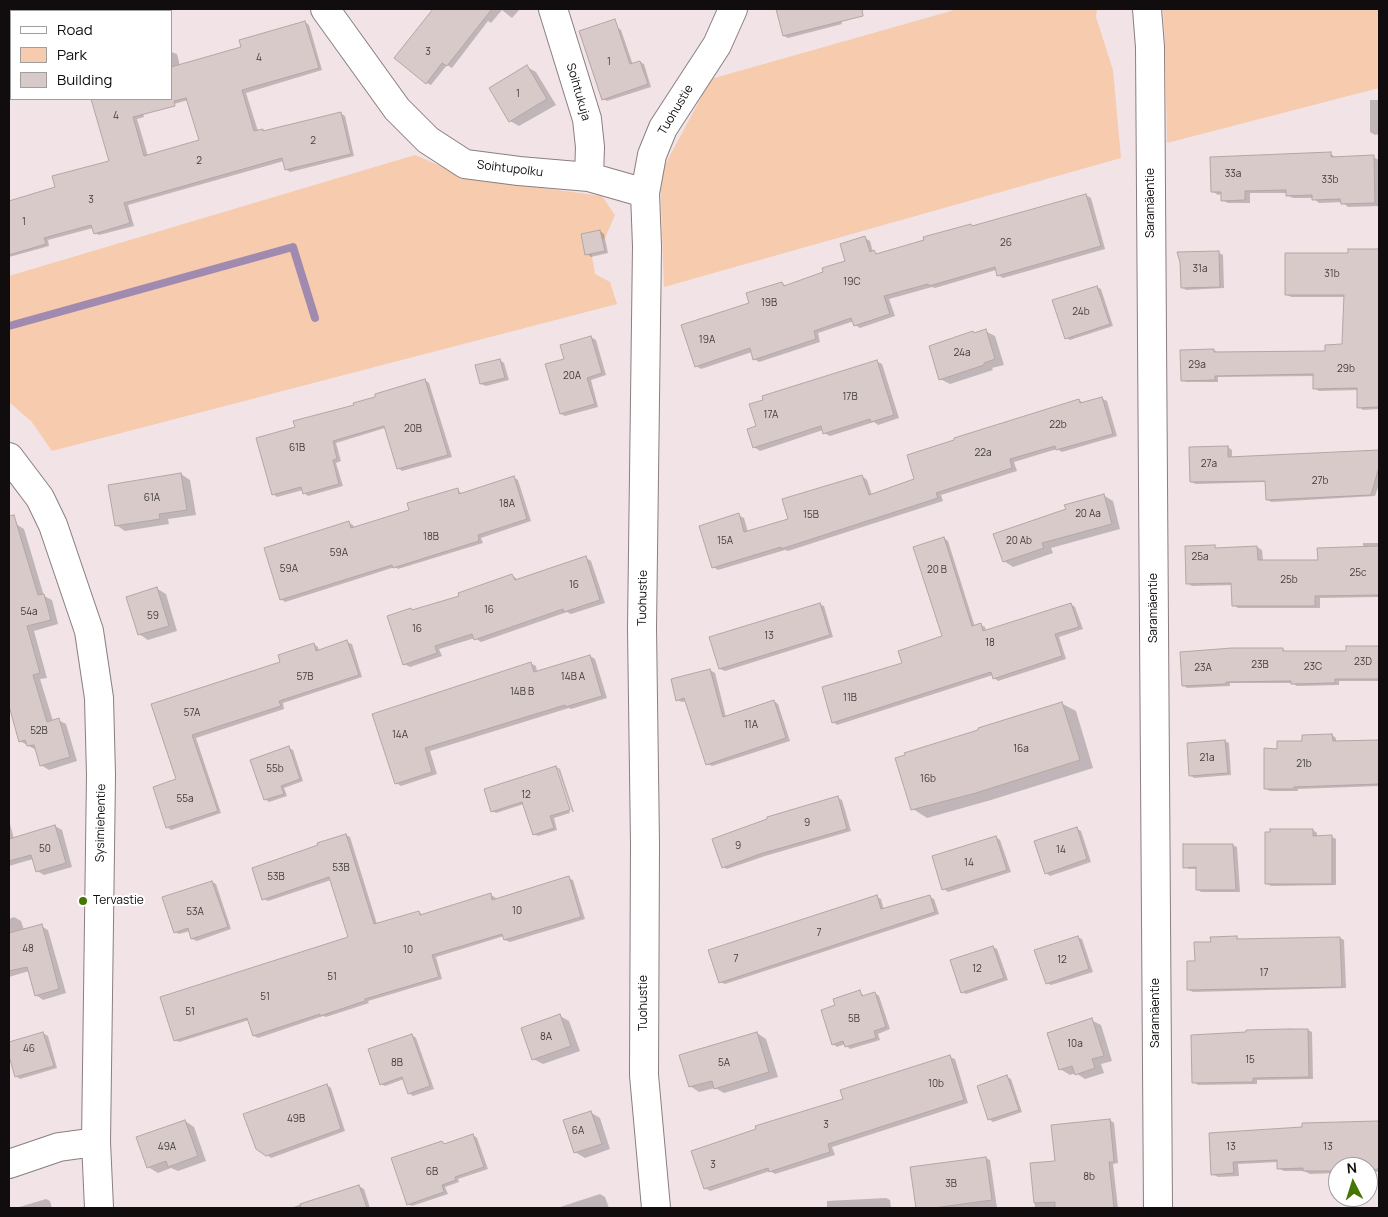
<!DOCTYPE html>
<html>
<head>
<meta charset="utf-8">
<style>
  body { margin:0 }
  #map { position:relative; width:1388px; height:1217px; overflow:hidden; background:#f1e3e6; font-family:Manrope,sans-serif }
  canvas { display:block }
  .frame { position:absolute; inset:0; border:10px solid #110d0e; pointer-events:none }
  .legend { position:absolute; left:10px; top:10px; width:162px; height:90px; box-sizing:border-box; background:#fff; border:1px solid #a09e9f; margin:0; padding:6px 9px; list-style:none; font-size:15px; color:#110d0e }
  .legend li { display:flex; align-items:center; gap:10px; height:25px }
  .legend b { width:25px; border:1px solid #a09e9f }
  .north { position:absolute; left:1328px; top:1157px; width:50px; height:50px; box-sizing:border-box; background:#fff; border:1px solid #a09e9f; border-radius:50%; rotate:355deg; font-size:14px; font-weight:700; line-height:20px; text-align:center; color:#110d0e }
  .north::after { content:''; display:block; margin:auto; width:18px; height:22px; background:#447600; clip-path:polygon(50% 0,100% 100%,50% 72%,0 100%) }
</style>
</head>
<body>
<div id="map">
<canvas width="1388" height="1217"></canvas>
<div class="frame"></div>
<ul class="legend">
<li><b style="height:6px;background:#fff"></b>Road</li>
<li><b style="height:14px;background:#f7cbae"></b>Park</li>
<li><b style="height:14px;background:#d8cac8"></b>Building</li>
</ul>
<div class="north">N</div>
</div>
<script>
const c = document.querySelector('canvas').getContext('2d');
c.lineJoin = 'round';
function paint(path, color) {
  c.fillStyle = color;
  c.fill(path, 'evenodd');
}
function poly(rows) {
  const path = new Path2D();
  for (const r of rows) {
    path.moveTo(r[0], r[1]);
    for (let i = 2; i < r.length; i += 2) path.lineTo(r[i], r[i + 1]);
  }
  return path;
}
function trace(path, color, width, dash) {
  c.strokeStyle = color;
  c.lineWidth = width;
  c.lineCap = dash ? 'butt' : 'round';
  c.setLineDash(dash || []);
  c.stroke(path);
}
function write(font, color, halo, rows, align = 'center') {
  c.font = font + ' Manrope,sans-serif';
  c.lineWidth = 4;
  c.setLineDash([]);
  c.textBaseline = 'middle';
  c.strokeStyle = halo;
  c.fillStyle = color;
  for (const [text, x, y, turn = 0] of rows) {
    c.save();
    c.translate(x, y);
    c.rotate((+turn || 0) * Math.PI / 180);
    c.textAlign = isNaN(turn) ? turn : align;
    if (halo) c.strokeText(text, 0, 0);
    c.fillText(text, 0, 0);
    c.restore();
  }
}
paint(poly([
  [958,9,1097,9,1096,17,1113,70,1121,158,664,287,660,174,711,79],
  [1163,9,1379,9,1379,88,1167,143,1165,41],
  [415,155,452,171,528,186,602,196,615,215,605,238,591,250,595,274,610,282,617,304,52,451,31,421,9,402,9,276]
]), '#f7cbae');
paint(poly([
  [9,9,29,9,30,11,11,11,11,18,9,19],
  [67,9,118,9,118,11,68,11],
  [439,9,520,9,512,18,502,10,491,23,488,21,452,68,447,65,431,85,427,83,431,19],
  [777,9,838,9,842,24,788,38,784,36],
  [305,22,309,25,322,70,246,93,258,131,263,130,265,131,340,113,345,116,354,156,290,172,286,169,284,161,128,205,134,226,99,235,95,233,93,228,48,240,49,246,9,257,9,202,57,188,110,161,92,99,171,99,171,52,177,54,180,66,242,48],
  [188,100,200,141,148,156,137,119,144,117,143,113],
  [617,27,621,30,633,65,640,62,644,64,651,87,607,101,603,99],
  [527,67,536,72,556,105,519,126,510,121],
  [1370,100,1379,100,1379,134,1375,135,1370,132],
  [1330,153,1336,158,1373,157,1379,160,1379,206,1348,207,1342,202,1319,203,1313,198,1293,198,1287,195,1287,193,1250,193,1250,203,1228,203,1222,200,1222,194,1218,195,1212,191],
  [1086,195,1091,198,1105,249,1003,278,998,275,996,270,935,288,932,287,889,299,895,316,860,328,855,325,854,321,818,333,820,342,759,362,754,359,752,352,701,369,696,366,751,304,782,284,787,286,825,273,847,262,865,238,870,241,873,252,879,254,971,225,973,227],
  [600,231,604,234,608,253,591,257,587,254],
  [1349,250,1379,250,1379,409,1363,410,1359,407,1358,390,1319,391,1314,388,1314,376,1218,377,1218,382,1186,382,1182,380,1214,350,1219,353,1326,352,1343,346,1345,297,1291,297,1286,294,1349,254],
  [1219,253,1223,255,1224,288,1186,290,1182,287],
  [1097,287,1101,289,1113,326,1070,340,1066,338],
  [985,331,995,336,1004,365,992,368,993,370,950,384,940,379],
  [591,337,596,340,606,375,591,380,598,407,565,416,561,414,565,360],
  [500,360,504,363,509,380,486,386,481,384],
  [876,361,882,364,899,418,878,425,874,422,830,436,824,433,823,430,760,451,754,447],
  [425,380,429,383,452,457,402,471,398,468,385,428,336,443,341,461,336,463,343,486,308,496,304,493,303,490,277,497,273,494,296,428],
  [1101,398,1107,401,1117,436,1062,452,1057,449,1014,462,1017,471,941,495,943,501,788,551,785,550,718,570,713,567,738,515,744,518,748,532,790,520,862,476,867,480,872,495,916,480,1079,400,1084,403],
  [1228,447,1232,450,1232,458,1379,451,1379,484,1375,496,1271,502,1267,499,1266,482,1196,484,1191,482],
  [181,474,190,480,196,515,168,519,169,524,125,531,116,525],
  [513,477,518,480,531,521,481,538,483,543,398,569,395,567,285,602,281,599,349,523,353,525,354,528,411,511,457,489,462,494],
  [1103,495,1113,501,1120,529,1051,548,1053,553,1013,567,1004,561,1067,510],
  [16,524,24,529,44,596,52,600,58,624,34,631,47,678,40,679,53,721,58,720,66,724,77,761,49,770,41,765,36,750,20,741,16,719,9,691,9,527],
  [944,538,948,541,975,627,981,625,985,627,986,631,1071,604,1075,607,1083,629,1059,637,1066,659,998,681,994,678,993,675,837,725,833,722,903,664,943,637],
  [1363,543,1379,543,1379,597,1320,598,1320,608,1238,608,1233,605,1233,585,1192,586,1187,583,1215,547,1218,549,1257,547,1262,550,1263,561,1319,561,1363,548],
  [586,558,591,561,605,603,571,614,567,612,481,642,475,638,439,649,442,656,410,667,404,664,414,611,461,596,512,575,518,580],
  [156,588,166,594,177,631,148,640,139,634],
  [819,604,824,606,833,637,725,671,720,669],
  [347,642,352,644,362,677,283,703,284,709,196,738,221,813,171,830,167,827,177,780,153,705,282,663,314,644,318,647,319,651],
  [1347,647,1379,647,1379,681,1339,681,1339,685,1297,686,1292,683,1230,683,1230,686,1187,688,1183,685,1282,649,1287,652,1347,652],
  [590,656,595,659,607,698,571,709,569,708,430,751,437,774,401,786,396,783,374,714,530,663,536,666,537,672],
  [710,670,715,673,726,717,774,701,778,704,790,741,712,766,707,764,687,701,682,702,677,700],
  [1061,703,1076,711,1093,768,991,800,927,818,913,809,980,731],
  [1332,735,1336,738,1336,742,1378,742,1378,735,1379,735,1379,794,1379,786,1298,789,1298,791,1270,791,1266,789,1278,750],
  [1225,741,1229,743,1231,775,1194,778,1190,775],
  [289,748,293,750,303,781,284,788,287,796,269,802,265,799],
  [556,767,560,769,574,812,572,812,558,769,556,769,570,813,554,818,557,830,538,836,534,834,524,804,496,813,492,811],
  [838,798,842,800,851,831,765,856,727,869,723,867],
  [9,820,14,839,55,826,62,830,72,867,44,875,37,871,33,859,9,866],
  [1076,828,1081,831,1091,862,1050,876,1046,873],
  [1313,830,1317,833,1317,837,1332,837,1336,839,1336,885,1271,886,1266,883],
  [346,835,350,837,377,924,419,912,423,915,490,895,495,897,496,900,568,878,573,880,585,919,510,942,505,940,504,936,436,957,442,979,368,1001,369,1003,326,1017,323,1016,258,1038,254,1036,249,1020,179,1042,175,1040,349,938,331,880,268,901,264,899,320,846],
  [996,837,1000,840,1011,872,948,892,944,889],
  [1232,845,1237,847,1240,892,1201,892,1197,889,1197,869,1189,869,1185,867],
  [212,882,216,884,231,929,197,941,192,939,190,931,179,934,175,932],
  [877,897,881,899,884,910,930,897,934,899,939,914,725,984,720,982],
  [14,917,21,921,24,930,41,926,48,930,66,993,43,1000,36,995,29,971,9,977,9,919],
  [1077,937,1082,939,1093,972,1051,985,1047,983],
  [1237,938,1241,940,1340,938,1344,940,1346,988,1193,992,1189,990,1196,962,1212,943],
  [993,947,997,949,1008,980,966,994,962,992],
  [860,992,865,997,875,993,879,996,890,1029,878,1034,880,1040,850,1049,845,1044,837,1047,833,1044,836,1006],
  [560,1016,569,1021,580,1051,543,1064,533,1059],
  [1091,1020,1101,1025,1112,1061,1101,1064,1104,1073,1085,1079,1076,1073,1070,1075,1060,1069],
  [1308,1030,1312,1032,1313,1079,1257,1080,1257,1084,1198,1085,1194,1082,1247,1033,1248,1031],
  [43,1033,48,1036,57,1068,20,1079,16,1076,9,1051,9,1043],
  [757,1033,766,1039,778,1077,724,1093,715,1088,699,1092,690,1086],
  [412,1035,416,1038,434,1089,413,1096,409,1093,404,1079,385,1086,381,1084],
  [950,1057,955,1059,968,1103,832,1147,835,1155,775,1174,770,1171,710,1191,705,1188,757,1130,845,1100],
  [1007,1077,1011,1079,1022,1112,993,1122,989,1119],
  [327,1085,331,1088,345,1131,271,1158,267,1155],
  [590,1112,600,1118,610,1149,585,1158,575,1152],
  [1110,1120,1114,1123,1118,1163,1113,1164,1118,1208,1035,1208,1031,1164,1056,1162],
  [185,1121,194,1127,206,1161,178,1171,171,1168,158,1173,148,1167],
  [1379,1123,1379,1172,1368,1172,1368,1167,1338,1167,1338,1173,1310,1174,1304,1171,1284,1171,1278,1168,1278,1162,1238,1164,1239,1176,1218,1177,1212,1174,1210,1134,1303,1128,1303,1124],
  [473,1135,477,1138,488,1169,458,1179,459,1182,445,1187,448,1194,412,1206,408,1204,442,1142,447,1145],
  [986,1158,990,1160,997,1208,961,1208,961,1207,917,1208,912,1168],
  [359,1186,364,1189,370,1208,290,1208],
  [600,1194,605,1197,609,1208,557,1208],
  [886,1198,890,1200,891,1208,827,1208,827,1201],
  [46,1199,50,1201,52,1208,16,1208]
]), '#0003');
trace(poly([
  [9,326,293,247,315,318]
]), '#a18aaf', 8);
const building = poly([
  [433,9,492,9,447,66,442,63,426,84,394,58,433,9],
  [776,9,862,9,863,16,783,36,776,9],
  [615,19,630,64,640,61,648,84,602,100,579,31,615,19],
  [305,21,319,68,242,90,254,131,263,129,263,131,341,112,351,154,285,170,282,158,124,203,130,223,94,234,91,225,44,238,46,244,9,255,9,201,55,187,52,176,109,161,91,99,171,99,171,67,241,47,239,40,305,21],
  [186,98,199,140,144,156,133,117,175,106,174,101,186,98],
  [527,65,547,99,509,122,489,88,527,65],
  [1331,152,1331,157,1374,155,1375,203,1341,204,1340,199,1312,200,1312,195,1286,196,1286,190,1245,191,1245,200,1221,201,1221,192,1211,192,1210,157,1331,152],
  [1086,194,1101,246,997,276,995,267,929,286,928,284,884,296,890,314,854,326,851,318,814,331,816,339,753,360,750,348,695,367,681,325,749,303,746,293,782,282,784,286,823,272,822,268,845,261,840,244,865,236,870,252,874,250,876,254,924,240,923,237,971,224,972,226,1086,194],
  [600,230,605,251,585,255,581,234,600,230],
  [1348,249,1379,249,1379,407,1357,408,1357,388,1313,389,1313,374,1215,376,1215,380,1181,381,1180,350,1214,349,1214,352,1325,351,1325,345,1342,344,1344,295,1285,295,1285,253,1348,253,1348,249],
  [1219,251,1220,287,1181,288,1180,262,1177,252,1219,251],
  [1097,286,1110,324,1065,339,1052,300,1097,286],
  [986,329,995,359,984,363,984,365,939,380,929,346,973,331,974,333,986,329],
  [591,336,602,373,587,378,595,404,560,414,545,364,564,359,560,345,591,336],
  [500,359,505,378,480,384,475,365,500,359],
  [877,360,894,415,871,422,870,419,823,434,821,426,753,448,747,429,756,426,749,404,763,400,762,396,877,360],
  [425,379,448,455,397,469,384,426,333,441,337,459,333,460,339,484,303,494,301,487,272,495,256,438,295,427,293,421,354,405,353,403,375,397,375,394,425,379],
  [1102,397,1113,434,1056,450,1055,446,1010,459,1012,468,936,493,938,498,781,549,781,547,712,568,699,526,739,513,744,532,788,519,782,499,862,475,869,495,914,479,907,455,954,440,954,438,1079,399,1080,403,1102,397],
  [1228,446,1228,457,1379,450,1379,467,1371,495,1266,500,1265,481,1190,482,1189,447,1228,446],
  [181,473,187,510,159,514,160,519,115,526,108,485,181,473],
  [514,476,527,519,478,535,479,541,393,568,392,565,280,600,264,548,349,521,351,528,409,510,407,503,458,488,459,494,514,476],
  [1104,494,1112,524,1042,543,1044,548,1003,562,993,534,1066,509,1064,505,1104,494],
  [14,515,38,595,44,594,51,620,27,626,40,673,33,675,47,722,59,718,70,757,40,766,34,745,27,746,25,740,19,742,9,706,9,516,14,515],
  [944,537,972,626,981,623,983,631,1071,603,1079,627,1055,634,1062,656,993,679,991,672,832,723,822,687,902,663,898,651,942,636,913,547,944,537],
  [1215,545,1215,548,1257,546,1258,560,1318,560,1317,548,1379,546,1379,595,1315,596,1315,606,1232,606,1231,583,1186,584,1185,546,1215,545],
  [586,556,600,600,564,612,563,609,474,640,472,634,435,646,437,653,403,665,387,616,411,608,412,610,459,596,458,593,512,574,515,580,586,556],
  [157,587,169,626,138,635,126,597,157,587],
  [820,603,830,635,719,669,709,637,820,603],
  [347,640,359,675,279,701,281,706,192,735,218,811,166,828,153,787,176,779,151,704,280,662,278,655,314,643,316,651,347,640],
  [1346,646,1379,646,1379,679,1335,679,1335,683,1291,684,1291,681,1226,682,1226,684,1182,686,1180,652,1232,648,1283,648,1283,651,1346,651,1346,646],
  [590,655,602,696,565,707,565,705,425,748,432,772,395,784,372,714,531,662,534,672,590,655],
  [710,669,723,717,774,700,786,738,706,765,684,698,676,701,671,679,710,669],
  [1062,702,1080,760,976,793,911,810,895,758,905,755,904,753,978,730,978,728,1062,702],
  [1332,734,1333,741,1379,740,1379,784,1294,787,1294,789,1264,789,1264,748,1277,749,1277,741,1302,741,1302,735,1332,734],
  [1225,740,1228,773,1189,776,1187,743,1225,740],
  [289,746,300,779,281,786,284,794,264,800,250,760,289,746],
  [556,766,570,810,550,816,554,828,533,835,522,802,491,812,484,789,556,766],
  [838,796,847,829,760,854,722,868,712,839,767,819,767,817,838,796],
  [55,825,66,863,36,872,31,855,9,861,9,839,55,825],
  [1077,827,1087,859,1045,874,1034,841,1077,827],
  [1270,829,1313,829,1313,836,1332,835,1332,884,1265,884,1265,832,1270,832,1270,829],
  [346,834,374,924,419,911,420,915,491,893,492,900,569,876,581,917,504,940,502,934,432,955,439,977,365,999,365,1001,320,1016,320,1014,253,1036,247,1018,174,1041,160,997,348,937,329,877,262,900,252,868,318,845,317,843,346,834],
  [996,836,1007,870,942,890,932,856,996,836],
  [1183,844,1233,844,1236,890,1196,890,1196,867,1183,868,1183,844],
  [212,881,228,927,191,939,188,928,174,933,162,897,212,881],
  [877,895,881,909,930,895,935,912,719,983,708,950,877,895],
  [42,924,59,989,35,996,27,967,9,971,9,933,42,924],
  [1078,936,1089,969,1046,984,1034,950,1078,936],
  [1237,936,1237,939,1340,937,1342,987,1187,990,1187,961,1195,961,1194,942,1211,942,1210,937,1237,936],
  [993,946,1004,978,961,993,950,960,993,946],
  [860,990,862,996,875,992,886,1027,874,1031,876,1038,845,1047,843,1041,832,1045,821,1010,835,1005,833,999,860,990],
  [560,1014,571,1046,532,1060,521,1028,560,1014],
  [1092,1018,1104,1056,1092,1059,1095,1068,1075,1075,1072,1066,1059,1070,1047,1033,1092,1018],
  [1289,1029,1308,1029,1309,1077,1253,1078,1253,1082,1192,1083,1191,1035,1246,1032,1246,1030,1289,1029],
  [43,1032,54,1066,15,1077,9,1056,9,1042,43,1032],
  [757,1032,769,1072,714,1089,712,1081,689,1087,679,1055,757,1032],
  [412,1034,430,1086,408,1094,402,1077,380,1085,368,1049,412,1034],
  [950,1055,964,1100,828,1144,830,1152,769,1172,768,1168,704,1189,691,1151,756,1129,755,1126,843,1099,840,1090,950,1055],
  [1007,1075,1019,1110,988,1120,977,1086,1007,1075],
  [327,1084,341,1129,266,1156,256,1149,243,1114,327,1084],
  [591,1111,602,1144,574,1153,563,1120,591,1111],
  [1110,1119,1114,1162,1109,1162,1114,1208,1055,1208,1055,1202,1034,1203,1030,1163,1055,1161,1051,1125,1110,1119],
  [185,1120,198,1156,168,1167,166,1161,147,1168,136,1137,185,1120],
  [1379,1121,1379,1169,1368,1170,1368,1167,1338,1167,1338,1171,1303,1171,1303,1168,1277,1169,1277,1160,1233,1162,1234,1173,1211,1175,1209,1133,1302,1127,1302,1123,1379,1121],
  [473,1134,484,1167,455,1177,456,1180,442,1185,444,1192,407,1205,391,1158,442,1141,444,1144,473,1134],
  [986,1157,992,1200,934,1208,916,1208,910,1167,986,1157],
  [359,1185,367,1208,301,1208,300,1204,359,1185]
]);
paint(building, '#d8cac8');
trace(building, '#b3a6a3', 1);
const minor = poly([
  [325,9,397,109,428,140,465,164,519,171,589,177,645,193],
  [553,9,587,119,590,147,589,177],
  [1147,9,1150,47,1158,1208],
  [9,457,40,498,53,525,89,631,99,698,101,775,96,1142,99,1208],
  [9,1164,59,1147,96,1142],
  [656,1208,644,1075,645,844,642,628,647,246,645,193,652,155,663,128,717,45,733,9]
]);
trace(minor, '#8a7e80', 30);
trace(minor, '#fff', 28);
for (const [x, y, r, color] of [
  [83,901,5,"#447600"]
]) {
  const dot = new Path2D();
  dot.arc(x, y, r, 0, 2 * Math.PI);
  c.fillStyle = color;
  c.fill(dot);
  trace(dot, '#fff', 2);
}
write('10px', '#433c3c', null, [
  ["3",428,52],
  ["4",259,58],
  ["1",609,62],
  ["1",518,94],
  ["4",116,116],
  ["2",313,141],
  ["2",199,161],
  ["33a",1233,174],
  ["33b",1330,180],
  ["3",91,200],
  ["1",24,222],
  ["26",1006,243],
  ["31a",1200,269],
  ["31b",1332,274],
  ["19C",852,282],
  ["19B",769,303],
  ["24b",1081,312],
  ["19A",707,340],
  ["24a",962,353],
  ["29a",1197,365],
  ["29b",1346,369],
  ["20A",572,376],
  ["17B",850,397],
  ["17A",771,415],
  ["22b",1058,425],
  ["20B",413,429],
  ["61B",297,448],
  ["22a",983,453],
  ["27a",1209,464],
  ["27b",1320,481],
  ["61A",152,498],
  ["18A",507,504],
  ["20 Aa",1088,514],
  ["15B",811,515],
  ["18B",431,537],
  ["15A",725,541],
  ["20 Ab",1019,541],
  ["59A",339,553],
  ["25a",1200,557],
  ["59A",289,569],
  ["20 B",937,570],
  ["25c",1358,573],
  ["25b",1289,580],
  ["16",574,585],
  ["16",489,610],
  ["54a",29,612],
  ["59",153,616],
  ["16",417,629],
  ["13",769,636],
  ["18",990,643],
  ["23D",1363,662],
  ["23B",1260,665],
  ["23C",1313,667],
  ["23A",1203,668],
  ["57B",305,677],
  ["14B A",573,677],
  ["14B B",522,692],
  ["11B",850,698],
  ["57A",192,713],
  ["11A",751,725],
  ["52B",39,731],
  ["14A",400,735],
  ["16a",1021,749],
  ["21a",1207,758],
  ["21b",1304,764],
  ["55b",275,769],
  ["16b",928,779],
  ["12",526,795],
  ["55a",185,799],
  ["9",807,823],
  ["9",738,846],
  ["50",45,849],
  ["14",1061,850],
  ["14",969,863],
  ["53B",341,868],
  ["53B",276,877],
  ["10",517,911],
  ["53A",195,912],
  ["7",819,933],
  ["48",28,949],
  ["10",408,950],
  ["7",736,959],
  ["12",1062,960],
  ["12",977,969],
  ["17",1264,973],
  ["51",332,977],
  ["51",265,997],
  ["51",190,1012],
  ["5B",854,1019],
  ["8A",546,1037],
  ["10a",1075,1044],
  ["46",29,1049],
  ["15",1250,1060],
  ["8B",397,1063],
  ["5A",724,1063],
  ["10b",936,1084],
  ["49B",296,1119],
  ["3",826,1125],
  ["6A",578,1131],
  ["49A",167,1147],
  ["13",1231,1147],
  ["13",1328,1147],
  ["3",713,1165],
  ["6B",432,1172],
  ["8b",1089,1177],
  ["3B",951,1184]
]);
write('12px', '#110d0e', '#fff', [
  ["Soihtukuja",578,92,74],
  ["Tuohustie",676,110,-59],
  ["Soihtupolku",510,169,7],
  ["Saramäentie",1151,203,-90],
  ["Tuohustie",643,598,-89],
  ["Saramäentie",1154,608,-90],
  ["Sysimiehentie",101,823,-89],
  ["Tuohustie",644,1003,-90],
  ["Saramäentie",1156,1013,-90]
]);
write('12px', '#110d0e', '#fff', [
  ["Tervastie",93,901]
], 'left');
</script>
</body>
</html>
